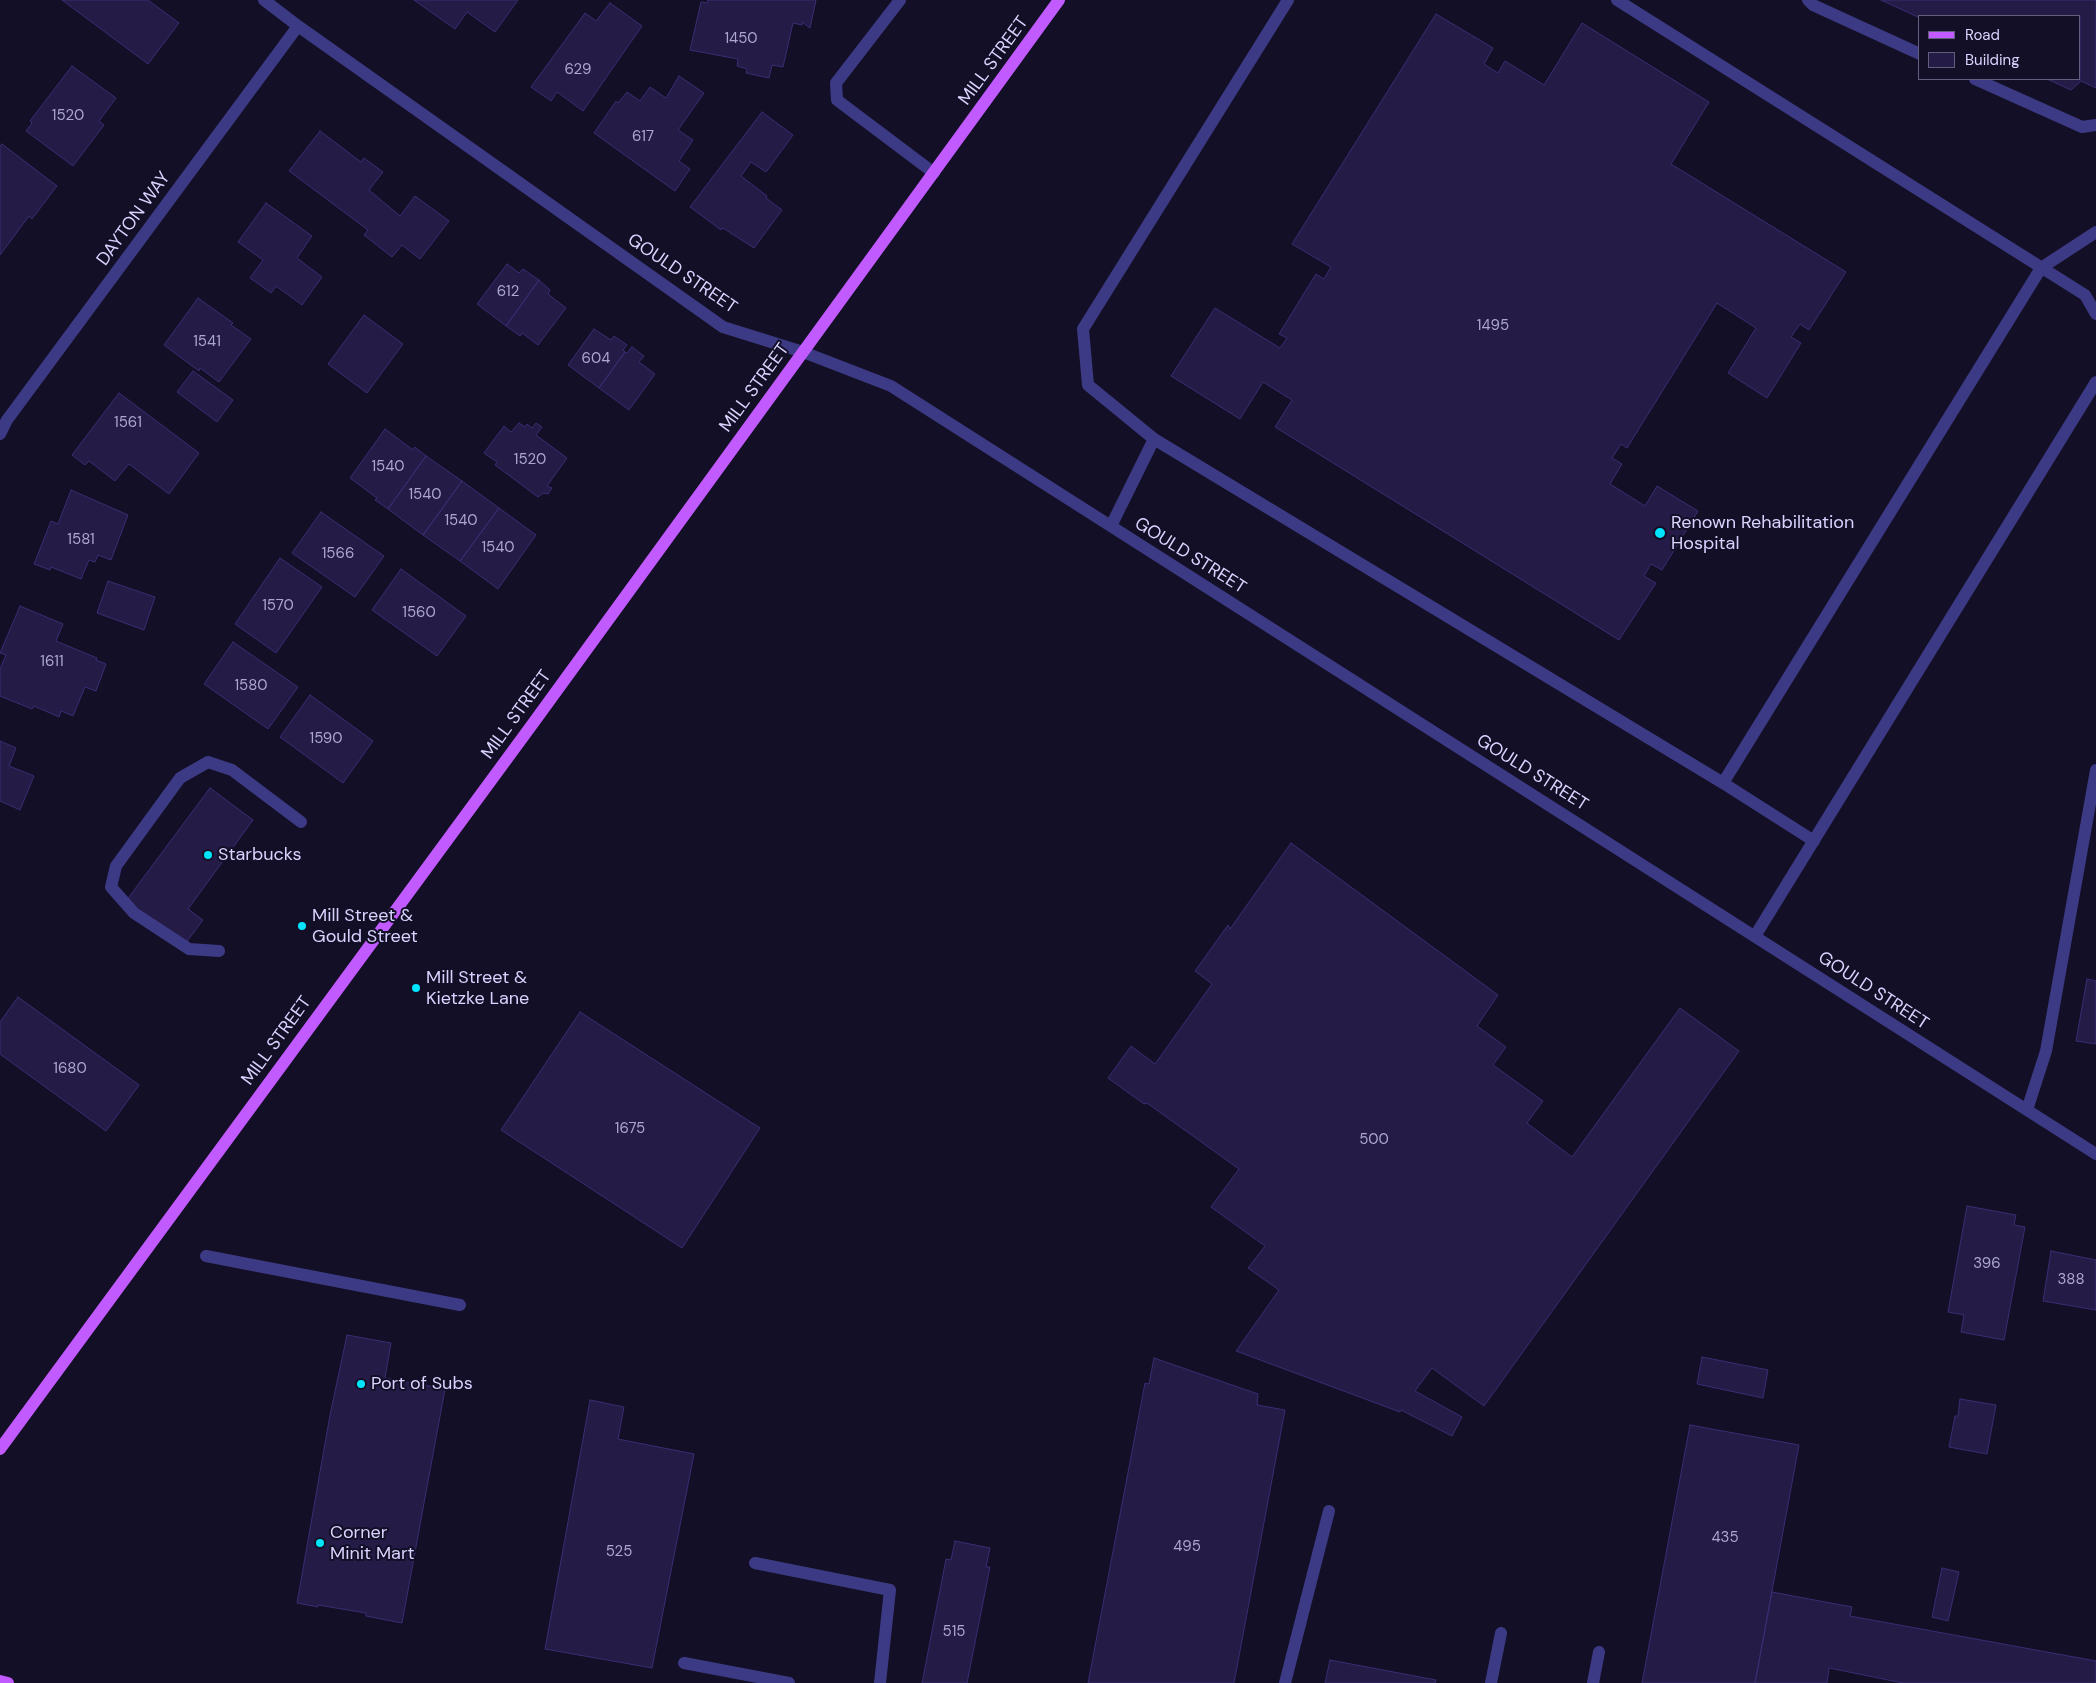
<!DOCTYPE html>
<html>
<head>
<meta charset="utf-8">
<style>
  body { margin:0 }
  #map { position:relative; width:2096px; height:1683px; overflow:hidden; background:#130f26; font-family:"DM Sans",sans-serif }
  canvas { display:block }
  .legend { position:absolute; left:1918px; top:15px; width:162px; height:65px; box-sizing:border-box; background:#130f26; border:1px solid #625e7d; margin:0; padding:6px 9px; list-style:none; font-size:15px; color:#d9d4ff }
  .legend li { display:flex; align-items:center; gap:10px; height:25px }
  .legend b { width:25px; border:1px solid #625e7d }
</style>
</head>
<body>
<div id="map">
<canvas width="2096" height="1683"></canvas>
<ul class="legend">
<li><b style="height:6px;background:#c25bff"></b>Road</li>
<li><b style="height:14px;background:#241b47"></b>Building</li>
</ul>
</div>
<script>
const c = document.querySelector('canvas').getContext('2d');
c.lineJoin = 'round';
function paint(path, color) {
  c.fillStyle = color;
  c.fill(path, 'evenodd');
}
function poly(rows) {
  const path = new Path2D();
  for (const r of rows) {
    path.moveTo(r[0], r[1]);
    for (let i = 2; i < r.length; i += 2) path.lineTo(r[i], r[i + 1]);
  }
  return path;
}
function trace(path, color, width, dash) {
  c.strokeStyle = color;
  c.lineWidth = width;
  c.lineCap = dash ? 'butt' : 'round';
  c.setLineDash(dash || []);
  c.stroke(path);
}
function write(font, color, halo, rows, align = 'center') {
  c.font = font + ' "DM Sans",sans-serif';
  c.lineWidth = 4;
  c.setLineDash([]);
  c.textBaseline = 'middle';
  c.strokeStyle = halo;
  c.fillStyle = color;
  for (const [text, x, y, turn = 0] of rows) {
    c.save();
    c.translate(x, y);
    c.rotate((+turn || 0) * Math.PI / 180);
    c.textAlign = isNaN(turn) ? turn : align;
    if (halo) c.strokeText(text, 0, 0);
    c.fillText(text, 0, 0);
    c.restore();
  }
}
const building = poly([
  [62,0,148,0,179,23,148,64,62,0],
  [414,0,518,0,495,32,467,12,455,29,414,0],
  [708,0,816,0,810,28,802,22,802,25,793,23,783,67,772,65,769,78,746,73,747,69,737,66,738,59,690,50,701,2,707,3,708,0],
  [1881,0,2096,0,2096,88,2081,81,2071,90,2047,79,2080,79,2080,16,1920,16,1920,18,1881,0],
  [610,3,642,26,583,111,557,92,551,101,531,87,585,13,596,21,610,3],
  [1436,14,1493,48,1484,64,1498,73,1505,61,1544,85,1582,23,1709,102,1671,164,1846,272,1809,330,1800,324,1791,337,1801,343,1767,398,1728,373,1756,328,1717,303,1627,448,1621,444,1612,458,1622,464,1610,484,1645,506,1657,486,1698,511,1662,570,1651,564,1644,576,1656,583,1619,640,1275,427,1292,400,1263,382,1240,419,1171,376,1215,308,1280,348,1287,338,1279,334,1316,274,1324,279,1331,267,1292,244,1436,14],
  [72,66,116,98,99,121,104,125,73,166,26,131,32,123,30,121,72,66],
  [679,76,704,93,678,130,693,140,679,161,690,169,675,191,594,133,616,101,618,103,627,92,640,101,650,87,666,98,679,76],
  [762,112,793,135,766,172,751,162,741,176,767,196,766,198,782,210,754,248,723,228,721,230,690,207,762,112],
  [320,131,361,162,364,158,383,172,369,190,400,216,415,196,449,221,420,259,402,245,392,257,364,235,368,230,289,171,320,131],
  [2,144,57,186,32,219,29,216,0,255,0,146,2,144],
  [266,203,312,236,297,258,322,277,302,305,276,286,271,293,250,278,263,260,238,242,266,203],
  [507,264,519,273,523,269,539,280,506,326,477,304,507,264],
  [539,280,550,290,548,294,566,308,538,345,522,333,520,336,506,326,539,280],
  [198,298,233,323,231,325,251,339,219,382,200,368,199,371,164,345,198,298],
  [364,315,403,344,367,393,328,364,364,315],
  [594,329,611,340,614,336,627,345,623,350,625,352,599,388,568,365,594,329],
  [632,347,644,356,639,362,655,374,629,410,599,388,625,352,627,353,632,347],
  [193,371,233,400,217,422,177,392,193,371],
  [119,393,199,453,169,494,129,464,115,481,89,461,85,465,72,455,119,393],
  [519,423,525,427,527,424,532,428,536,423,542,427,536,435,567,458,547,486,552,488,548,494,543,493,538,497,495,465,497,462,484,453,504,426,511,432,519,423],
  [385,429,413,450,415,447,426,456,388,509,375,500,377,498,350,478,385,429],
  [426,456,462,481,423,535,388,509,426,456],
  [462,481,499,508,460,561,423,535,462,481],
  [71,490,128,515,111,560,98,555,95,562,89,560,81,579,51,567,50,570,34,564,51,521,58,524,71,490],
  [499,508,536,535,498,589,460,561,499,508],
  [321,512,384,556,355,597,292,553,321,512],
  [280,558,322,587,276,653,235,624,280,558],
  [401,569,466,616,437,656,372,610,401,569],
  [108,581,155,597,144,630,97,613,108,581],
  [20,606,63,624,56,641,97,658,96,660,106,664,96,691,85,687,73,716,61,711,59,717,34,706,32,709,0,696,0,669,6,655,0,653,20,606],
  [233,642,298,687,268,729,204,684,233,642],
  [310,695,373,741,343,783,280,737,310,695],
  [0,741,16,748,9,766,34,776,20,810,0,801,0,741],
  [210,788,253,820,188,909,203,920,185,944,126,901,210,788],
  [1291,843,1498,995,1477,1026,1506,1047,1493,1065,1543,1101,1527,1123,1572,1157,1680,1008,1739,1051,1484,1406,1432,1368,1415,1391,1462,1417,1452,1436,1401,1410,1400,1412,1236,1351,1279,1290,1248,1268,1265,1246,1211,1207,1239,1169,1147,1103,1144,1104,1108,1078,1131,1046,1155,1064,1212,984,1195,971,1228,925,1230,929,1291,843],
  [2087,979,2096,981,2096,1044,2076,1041,2087,979],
  [18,997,139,1085,106,1131,0,1054,0,1022,18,997],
  [580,1012,760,1128,682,1248,501,1130,580,1012],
  [1967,1206,2016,1215,2014,1225,2025,1227,2004,1340,1961,1332,1964,1315,1948,1312,1967,1206],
  [2051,1251,2096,1260,2096,1310,2043,1301,2051,1251],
  [347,1335,391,1343,385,1378,445,1389,402,1623,366,1616,366,1613,318,1605,318,1607,297,1603,330,1415,347,1335],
  [1702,1357,1768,1370,1763,1398,1697,1384,1702,1357],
  [1154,1358,1258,1394,1257,1405,1285,1410,1234,1683,1088,1683,1145,1383,1149,1384,1154,1358],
  [1960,1399,1996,1405,1987,1454,1949,1447,1955,1416,1958,1416,1960,1399],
  [590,1400,624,1407,618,1439,694,1454,652,1668,545,1649,590,1400],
  [1690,1425,1799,1445,1755,1683,1642,1683,1690,1425],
  [955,1541,990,1548,986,1567,990,1567,967,1683,922,1683,946,1559,951,1560,955,1541],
  [1942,1568,1959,1572,1948,1621,1932,1617,1942,1568],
  [1772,1592,1852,1607,1850,1616,2096,1661,2096,1683,1903,1683,1829,1668,1827,1683,1755,1683,1772,1592],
  [1330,1660,1436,1680,1435,1683,1325,1683,1330,1660]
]);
paint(building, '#241b47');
trace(building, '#3b2d73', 1);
trace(poly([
  [264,0,298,26,723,327,803,352,891,386,2096,1154],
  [900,0,836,83,837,100,934,173],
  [1617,0,2085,295,2096,314],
  [1808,0,1813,5,1920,54],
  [1975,79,2082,127,2096,125],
  [0,434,7,420,298,26],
  [1154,439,1723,783],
  [1111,526,1154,439,1088,385,1083,329,1288,0],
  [1814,841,1723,783,2041,268,2096,232],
  [1755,936,2096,382],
  [219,951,189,949,134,913,111,887,116,866,180,778,208,762,232,770,301,822],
  [2027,1110,2046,1051,2096,770],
  [206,1256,460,1305],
  [755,1563,890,1590,880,1683],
  [684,1663,789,1683],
  [1285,1683,1329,1511],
  [1491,1683,1501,1633],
  [1593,1683,1599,1652]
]), '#3d3a85', 12);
trace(poly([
  [0,1449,534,722,1059,0],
  [0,1681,8,1683]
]), '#c25bff', 12);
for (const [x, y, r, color] of [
  [1660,533,6,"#00e5ff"],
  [208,855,5,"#00e5ff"],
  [302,926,5,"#00e5ff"],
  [416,988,5,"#00e5ff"],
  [361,1384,5,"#00e5ff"],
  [320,1543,5,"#00e5ff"]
]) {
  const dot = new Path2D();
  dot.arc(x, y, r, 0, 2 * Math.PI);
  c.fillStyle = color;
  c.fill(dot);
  trace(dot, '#130f26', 2);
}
write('15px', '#aca6d1', null, [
  ["1450",741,39],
  ["629",578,70],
  ["1520",68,116],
  ["617",643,137],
  ["612",508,292],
  ["1495",1493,326],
  ["1541",207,342],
  ["604",596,359],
  ["1561",128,423],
  ["1520",530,460],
  ["1540",388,467],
  ["1540",425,495],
  ["1540",461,521],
  ["1581",81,540],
  ["1540",498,548],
  ["1566",338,554],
  ["1570",278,606],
  ["1560",419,613],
  ["1611",52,662],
  ["1580",251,686],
  ["1590",326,739],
  ["1680",70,1069],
  ["1675",630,1129],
  ["500",1374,1140],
  ["396",1987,1264],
  ["388",2071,1280],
  ["435",1725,1538],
  ["495",1187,1547],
  ["525",619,1552],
  ["515",954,1632]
]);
write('18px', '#d9d4ff', '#130f26', [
  ["MILL STREET",994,61,-54],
  ["DAYTON WAY",134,219,-54],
  ["GOULD STREET",682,274,34],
  ["MILL STREET",755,388,-54],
  ["GOULD STREET",1190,556,32],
  ["MILL STREET",517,715,-54],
  ["GOULD STREET",1532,773,32],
  ["GOULD STREET",1873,991,33],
  ["MILL STREET",277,1041,-54]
]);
write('18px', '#d9d4ff', '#130f26', [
  ["Renown Rehabilitation",1671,523],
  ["Hospital",1671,544],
  ["Starbucks",218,855],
  ["Mill Street &",312,916],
  ["Gould Street",312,937],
  ["Mill Street &",426,978],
  ["Kietzke Lane",426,999],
  ["Port of Subs",371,1384],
  ["Corner",330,1533],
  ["Minit Mart",330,1554]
], 'left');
</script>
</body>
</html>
